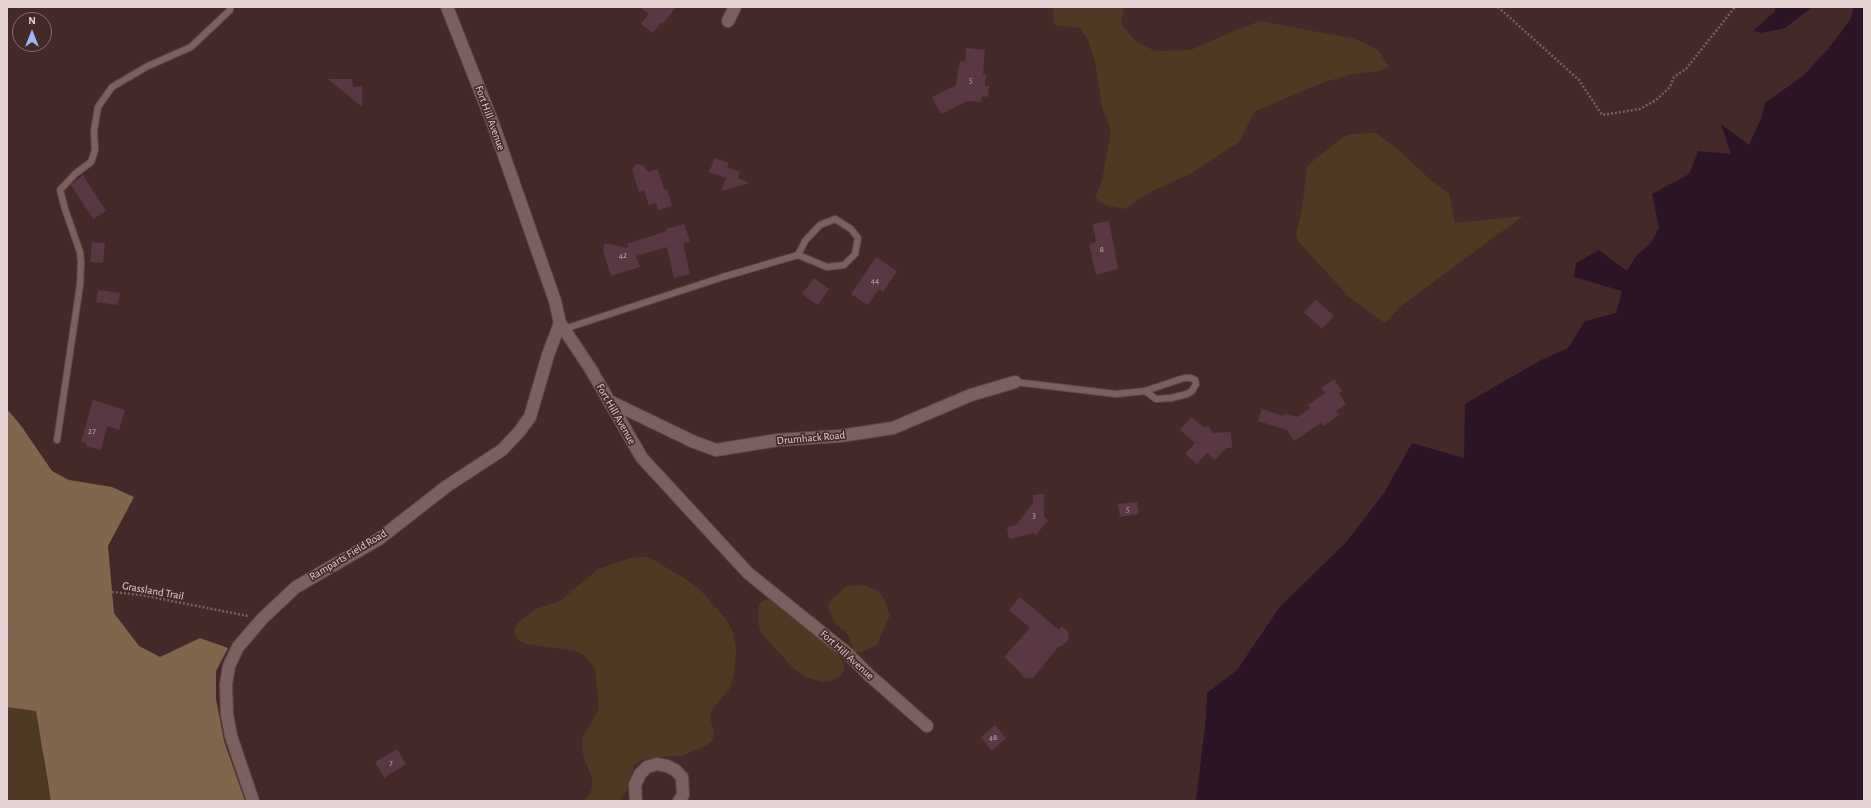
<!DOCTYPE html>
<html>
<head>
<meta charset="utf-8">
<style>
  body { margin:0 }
  #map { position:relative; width:1871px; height:808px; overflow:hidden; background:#432a29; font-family:"Alegreya Sans",sans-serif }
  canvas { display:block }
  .frame { position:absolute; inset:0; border:8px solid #e3d2d1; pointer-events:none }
  .north { position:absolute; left:12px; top:12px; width:40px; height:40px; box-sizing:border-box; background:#432a29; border:1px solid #836d6c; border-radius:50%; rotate:0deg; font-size:11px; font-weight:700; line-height:16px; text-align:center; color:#e3d2d1 }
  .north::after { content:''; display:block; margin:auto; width:14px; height:18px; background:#99b5fd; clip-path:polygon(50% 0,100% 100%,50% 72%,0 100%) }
</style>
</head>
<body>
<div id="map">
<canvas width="1871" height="808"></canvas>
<div class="frame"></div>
<div class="north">N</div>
</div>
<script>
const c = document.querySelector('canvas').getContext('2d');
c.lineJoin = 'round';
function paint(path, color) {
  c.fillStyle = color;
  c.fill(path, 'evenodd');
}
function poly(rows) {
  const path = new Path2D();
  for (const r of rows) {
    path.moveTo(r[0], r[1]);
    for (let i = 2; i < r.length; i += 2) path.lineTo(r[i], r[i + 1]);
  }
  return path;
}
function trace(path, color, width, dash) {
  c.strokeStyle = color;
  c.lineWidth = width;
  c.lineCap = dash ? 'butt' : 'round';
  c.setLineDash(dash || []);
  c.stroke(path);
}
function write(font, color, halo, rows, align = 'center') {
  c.font = font + ' "Alegreya Sans",sans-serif';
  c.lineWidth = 3.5;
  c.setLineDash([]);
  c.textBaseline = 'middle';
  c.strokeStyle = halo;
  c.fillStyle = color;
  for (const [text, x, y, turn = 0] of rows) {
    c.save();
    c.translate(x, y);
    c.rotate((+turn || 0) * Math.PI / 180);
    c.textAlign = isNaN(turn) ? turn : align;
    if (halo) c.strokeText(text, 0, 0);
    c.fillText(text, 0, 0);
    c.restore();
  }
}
paint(poly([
  [1053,7,1124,7,1121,23,1135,41,1155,51,1191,50,1229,33,1260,21,1355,39,1377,49,1389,66,1380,71,1352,74,1322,83,1255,111,1239,142,1190,174,1150,192,1125,209,1107,206,1095,198,1102,180,1111,131,1102,107,1095,62,1088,40,1080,28,1054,25],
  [1376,133,1396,148,1433,182,1449,193,1455,223,1523,216,1401,306,1385,323,1349,297,1298,241,1296,234,1302,209,1307,166,1343,137,1351,134],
  [647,557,654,560,690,582,703,593,725,618,733,632,736,649,734,674,729,690,712,709,710,716,714,734,712,741,706,746,682,756,656,757,640,761,634,766,627,791,619,801,584,801,590,794,592,787,592,778,583,755,582,738,599,709,595,668,584,655,576,651,526,644,519,640,514,632,516,625,522,619,536,609,560,601,566,596,598,569,630,558],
  [864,585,879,592,884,599,890,615,877,645,860,653,854,651,848,634,835,624,828,608,830,601,847,586],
  [774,598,828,643,844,663,844,671,838,678,830,681,822,682,806,677,792,667,764,636,760,630,758,621,759,604,764,600],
  [7,706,31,706,38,713,37,724,42,739,44,768,52,801,7,801]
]), '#4e3a23');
paint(poly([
  [7,409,22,427,52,471,69,480,112,487,134,497,108,546,114,613,139,646,160,657,200,638,228,648,216,671,216,699,224,741,245,801,51,801,36,711,7,707]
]), '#7f664c');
paint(poly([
  [1775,7,1812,7,1785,28,1761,33,1753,31,1775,11],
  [1854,7,1864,7,1864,801,1196,801,1206,718,1207,693,1237,670,1279,608,1348,540,1384,493,1412,443,1464,458,1465,404,1541,360,1568,348,1585,321,1616,313,1622,291,1574,277,1576,263,1599,250,1627,271,1636,256,1650,244,1659,228,1652,194,1689,174,1698,151,1731,154,1721,124,1749,145,1762,116,1765,103,1803,76,1828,49,1850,20]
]), '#2c1427');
paint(poly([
  [640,7,676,7,663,24,661,22,653,33,641,24,649,14],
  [966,48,985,50,983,74,986,74,985,86,989,86,988,97,982,96,981,102,967,101,941,114,932,97,956,85,960,61,965,62],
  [328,79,352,79,353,87,362,86,362,107],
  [715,158,729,163,727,167,740,172,738,178,749,183,721,191,726,178,709,172],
  [636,164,643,165,648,172,658,169,664,190,667,189,672,206,658,210,656,203,649,205,644,190,639,192,632,170],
  [83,175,106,211,93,219,71,185],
  [1109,221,1118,269,1096,275,1089,244,1096,242,1093,224],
  [684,224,690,241,683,243,690,274,674,278,667,247,636,256,640,267,611,276,603,251,605,244,610,244,628,248,627,244,667,231,666,229],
  [92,242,105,243,103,263,90,262],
  [876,257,897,271,883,292,879,289,868,305,851,294],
  [814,278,829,289,818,305,802,294],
  [98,290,120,293,118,305,96,302],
  [1316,300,1334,316,1322,329,1304,312],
  [1334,379,1342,391,1339,393,1346,404,1336,411,1339,415,1323,426,1321,423,1294,441,1287,430,1258,421,1262,409,1284,416,1285,414,1297,417,1310,408,1308,405,1325,393,1321,388],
  [93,400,125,410,119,430,107,426,101,450,86,446,86,443,81,442],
  [1191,417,1204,427,1209,426,1212,433,1231,432,1232,448,1226,448,1215,460,1207,453,1197,464,1185,454,1195,443,1180,430],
  [1044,494,1044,517,1048,520,1036,535,1033,533,1009,539,1007,527,1016,525,1033,503,1033,495],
  [1137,502,1139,514,1120,517,1118,504],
  [1020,597,1059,630,1062,626,1068,632,1069,639,1062,646,1059,646,1033,678,1024,678,1017,669,1004,657,1030,628,1009,610],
  [995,725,1006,738,992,751,981,737],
  [397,749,406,764,384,778,375,762]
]), '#5a3843');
const lane = poly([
  [564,329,723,277,798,255,805,241,820,225,835,219,851,229,858,238,855,254,844,265,827,267,798,255],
  [1015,382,1116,394,1145,391,1184,378,1191,378,1195,380,1196,384,1192,391,1187,394,1171,398,1156,399,1145,391],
  [57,440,80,285,81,262,80,252,65,209,60,190,75,174,91,162,95,150,94,131,98,107,112,87,148,66,191,47,230,10,230,7]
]);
const street = poly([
  [447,7,492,121,555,301,560,323,590,368,642,458,748,573,847,653,869,675,927,726],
  [728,21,735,7],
  [609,401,694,442,716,450,778,440,840,436,893,428,971,395,1015,382],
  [253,801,231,736,227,715,226,684,229,666,238,647,262,619,296,587,379,539,447,486,502,450,519,432,530,417,548,355,560,323],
  [636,801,635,785,640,774,647,767,657,764,667,766,675,770,682,777,683,795,679,801]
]);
trace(lane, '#5c4847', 8);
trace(street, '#5c4847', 14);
trace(poly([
  [1498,7,1579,80,1602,115,1640,109,1656,100,1670,87,1674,77,1686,69,1735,7],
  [7,628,45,637,64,628,94,603,113,592,141,595,248,616]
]), '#786160', 2.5, [2, 2]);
trace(lane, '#7c605f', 6);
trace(street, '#7c605f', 12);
write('9px', '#c1acae', null, [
  ["5",971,80],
  ["8",1102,249],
  ["42",623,255],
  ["44",875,280],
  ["27",92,431],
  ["5",1128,509],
  ["3",1034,515],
  ["48",993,737],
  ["7",391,763]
]);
write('11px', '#e3d2d1', '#432a29', [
  ["Fort Hill Avenue",490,118,70],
  ["Fort Hill Avenue",616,414,60],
  ["Drumhack Road",811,438,-5],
  ["Ramparts Field Road",348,555,-31],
  ["Grassland Trail",153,591,10],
  ["Fort Hill Avenue",847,655,42]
]);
</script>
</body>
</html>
